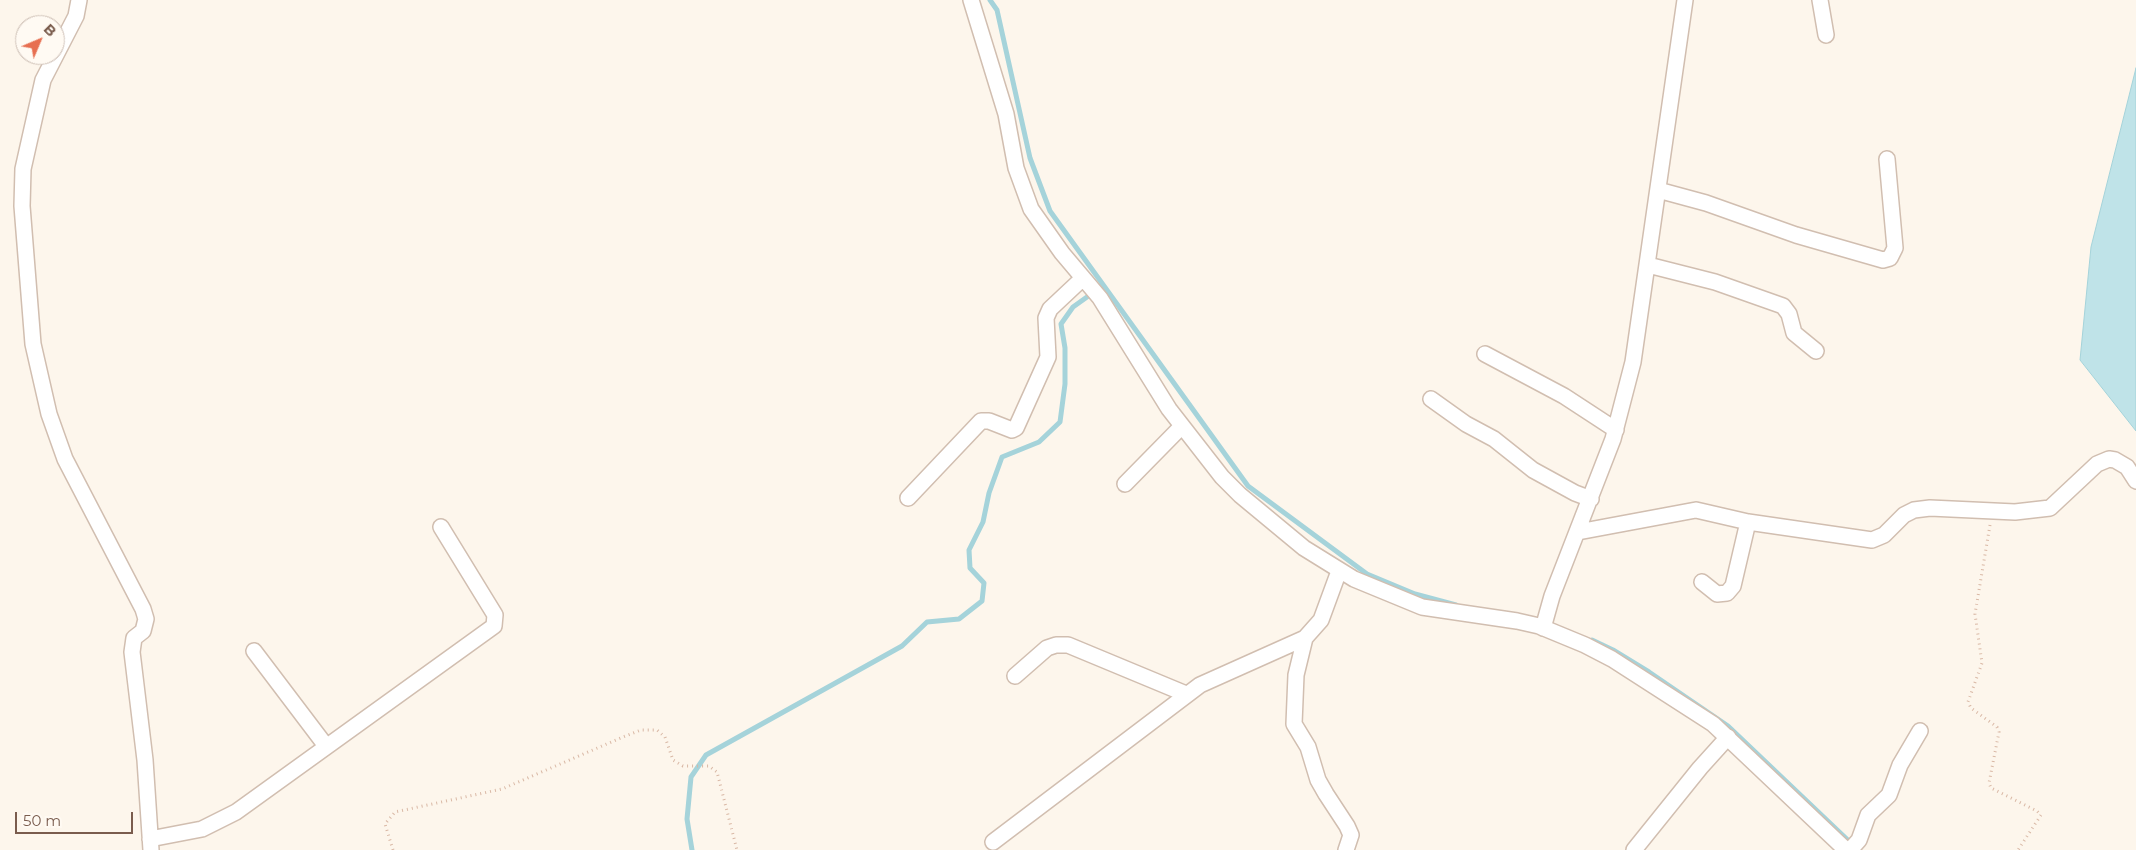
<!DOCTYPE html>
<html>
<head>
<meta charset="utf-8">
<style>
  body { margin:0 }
  #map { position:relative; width:2136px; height:850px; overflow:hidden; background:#fdf6ec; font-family:Montserrat,sans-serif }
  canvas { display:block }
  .north { position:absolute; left:15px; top:15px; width:50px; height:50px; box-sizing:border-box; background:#fffaf3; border:1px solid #cabbb1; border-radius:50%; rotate:45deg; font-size:14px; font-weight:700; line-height:20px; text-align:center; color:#7a5c4d }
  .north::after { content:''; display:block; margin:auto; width:18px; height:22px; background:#e76f51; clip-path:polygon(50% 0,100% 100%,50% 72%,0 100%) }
  .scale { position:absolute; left:15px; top:812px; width:118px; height:22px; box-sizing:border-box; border:2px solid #7a5c4d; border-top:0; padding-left:6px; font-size:15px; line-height:18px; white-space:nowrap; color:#7a5c4d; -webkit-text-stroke:4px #fffaf3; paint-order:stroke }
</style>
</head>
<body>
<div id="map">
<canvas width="2136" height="850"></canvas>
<div class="north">B</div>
<div class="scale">50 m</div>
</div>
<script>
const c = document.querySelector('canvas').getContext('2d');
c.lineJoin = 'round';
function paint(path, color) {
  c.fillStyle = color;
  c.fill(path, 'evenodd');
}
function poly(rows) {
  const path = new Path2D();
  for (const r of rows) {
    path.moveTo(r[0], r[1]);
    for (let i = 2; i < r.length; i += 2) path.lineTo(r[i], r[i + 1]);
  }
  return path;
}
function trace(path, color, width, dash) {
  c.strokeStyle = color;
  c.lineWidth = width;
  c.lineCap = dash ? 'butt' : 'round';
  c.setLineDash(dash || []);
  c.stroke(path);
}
const water = poly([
  [2136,68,2136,431,2080,360,2091,247,2136,68]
]);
paint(water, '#bfe3e8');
trace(water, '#a5d3da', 1);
trace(poly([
  [990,0,997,10,1030,158,1050,211,1248,486,1367,574,1415,594,1456,605],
  [1592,640,1613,650,1649,672,1728,726,1853,845],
  [692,850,687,819,691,777,706,755,902,646,927,622,959,619,982,601,984,583,970,568,969,550,983,522,989,493,1002,457,1039,442,1060,422,1065,384,1065,348,1061,324,1073,307,1094,292]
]), '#a5d3da', 5);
const minor = poly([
  [79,0,76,16,43,80,23,169,22,206,33,344,49,414,65,459,143,609,146,619,143,631,134,638,132,652,145,760,151,850],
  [971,0,1006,114,1016,168,1031,209,1062,253,1100,298,1169,409,1222,477,1240,495,1304,548,1354,579,1422,607,1517,621,1539,626,1585,645,1612,659,1713,724,1846,850],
  [1820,0,1826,35],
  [1658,190,1706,203,1796,235,1883,260,1890,258,1895,248,1887,159],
  [1648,265,1715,282,1783,306,1789,314,1794,333,1816,351],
  [1485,354,1564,396,1616,430],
  [1431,399,1466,424,1494,439,1533,470,1575,493,1591,499],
  [1125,484,1182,426],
  [908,498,981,421,989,421,1012,430,1016,428,1048,357,1046,318,1050,309,1083,278],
  [1578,532,1696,510,1748,522,1872,540,1884,535,1904,515,1914,510,1930,508,2015,512,2050,508,2097,464,2109,459,2115,460,2127,467,2136,481],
  [1702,582,1717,594,1727,593,1733,586,1748,522],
  [1543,628,1552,596,1613,439,1633,362,1685,0],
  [1305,638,1296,675,1294,724,1308,747,1318,780,1326,794,1347,826,1351,835,1346,850],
  [254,651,326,746],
  [1015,676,1047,648,1056,645,1068,645,1186,694],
  [150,839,202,829,236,812,494,626,495,615,441,527],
  [993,842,1200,685,1305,638,1321,620,1339,571],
  [1634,850,1700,768,1728,737],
  [1850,850,1859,840,1868,815,1889,795,1900,765,1920,731]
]);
trace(minor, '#d1beb0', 18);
trace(poly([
  [1990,525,1975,614,1982,663,1968,702,1971,708,1997,727,1999,732,1989,783,1991,788,2037,811,2041,815,2018,850],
  [393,850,385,824,395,812,502,789,623,737,641,730,657,730,665,737,673,760,683,766,709,766,717,772,737,850]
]), '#d9b8a5', 3, [1, 4]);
trace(minor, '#fff', 15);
</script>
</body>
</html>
